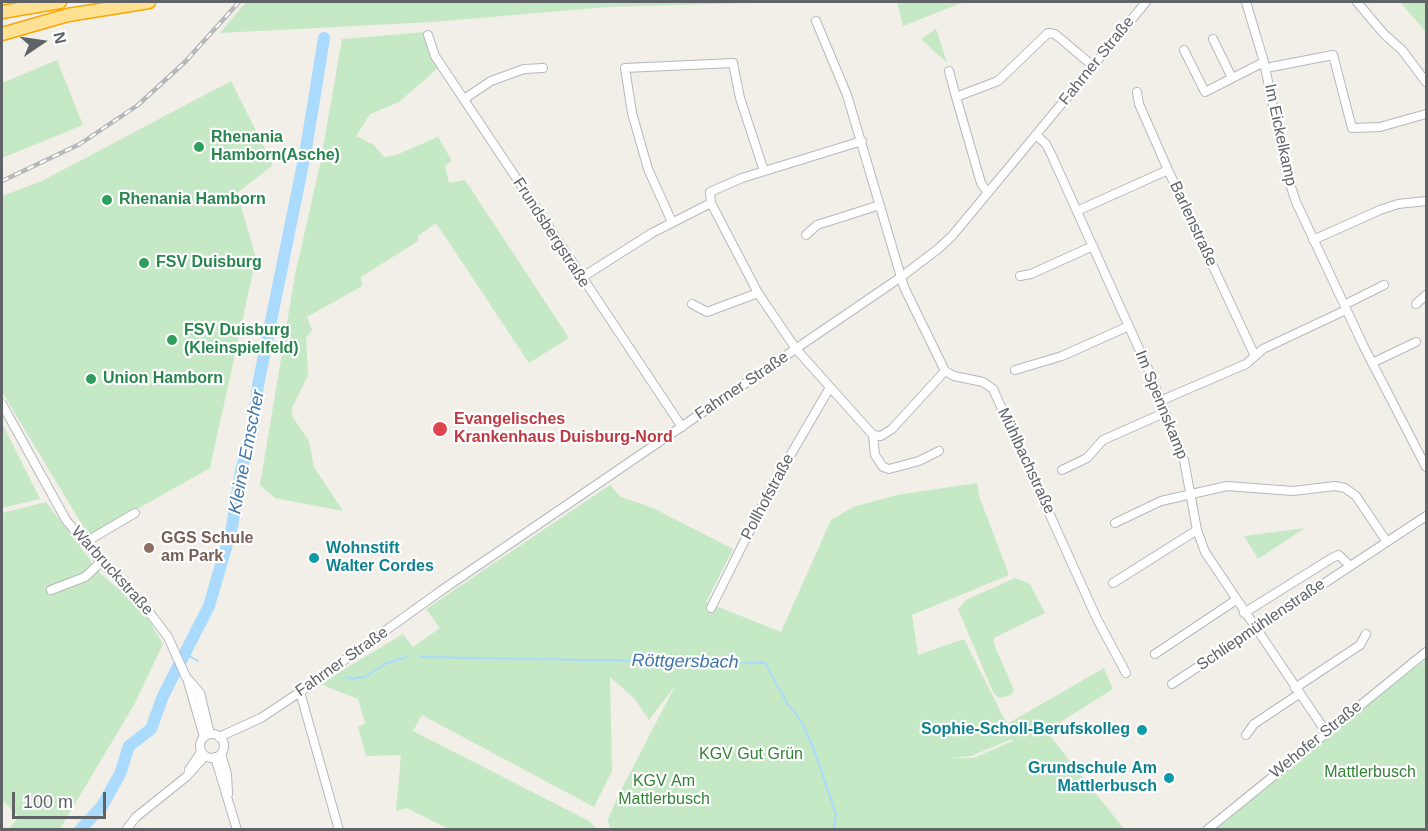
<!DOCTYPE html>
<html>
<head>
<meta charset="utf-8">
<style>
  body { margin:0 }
  #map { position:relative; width:1428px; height:831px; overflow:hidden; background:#f1efe8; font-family:Arial,sans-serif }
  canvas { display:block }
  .frame { position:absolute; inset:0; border:3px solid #5f6368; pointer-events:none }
  .north { position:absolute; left:12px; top:12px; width:60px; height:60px; -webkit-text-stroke:4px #fff; paint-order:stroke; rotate:77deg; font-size:16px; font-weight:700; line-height:24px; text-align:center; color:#5f6368 }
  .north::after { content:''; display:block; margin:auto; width:21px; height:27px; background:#5f6368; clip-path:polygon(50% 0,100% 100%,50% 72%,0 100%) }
  .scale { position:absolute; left:12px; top:792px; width:94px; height:27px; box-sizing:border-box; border:3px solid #5f6368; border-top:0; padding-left:8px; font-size:18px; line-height:21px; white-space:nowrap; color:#5f6368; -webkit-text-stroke:4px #fff; paint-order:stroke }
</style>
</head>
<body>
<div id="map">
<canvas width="1428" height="831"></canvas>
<div class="frame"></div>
<div class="north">N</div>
<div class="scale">100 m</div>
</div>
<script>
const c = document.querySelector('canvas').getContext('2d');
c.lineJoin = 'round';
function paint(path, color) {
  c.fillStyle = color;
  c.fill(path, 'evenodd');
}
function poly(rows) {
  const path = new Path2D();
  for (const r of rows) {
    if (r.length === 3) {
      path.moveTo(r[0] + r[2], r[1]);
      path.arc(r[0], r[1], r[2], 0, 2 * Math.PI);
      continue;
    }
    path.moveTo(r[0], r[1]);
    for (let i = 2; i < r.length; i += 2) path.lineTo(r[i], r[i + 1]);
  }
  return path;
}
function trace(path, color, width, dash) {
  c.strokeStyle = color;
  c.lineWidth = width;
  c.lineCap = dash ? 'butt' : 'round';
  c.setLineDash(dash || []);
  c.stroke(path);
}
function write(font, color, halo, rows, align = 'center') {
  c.font = font + ' Arial,sans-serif';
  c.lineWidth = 4.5;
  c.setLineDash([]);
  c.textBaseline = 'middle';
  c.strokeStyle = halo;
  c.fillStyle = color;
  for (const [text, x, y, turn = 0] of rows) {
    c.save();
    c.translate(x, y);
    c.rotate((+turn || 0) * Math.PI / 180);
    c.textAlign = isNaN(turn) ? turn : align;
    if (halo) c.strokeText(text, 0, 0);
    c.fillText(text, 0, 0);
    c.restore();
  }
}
paint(poly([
  [246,2,781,2,608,7,432,22,220,33],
  [897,2,964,2,903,26],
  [1400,2,1426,2,1426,32],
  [936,29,947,63,921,39],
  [425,32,428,50,438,68,399,102,370,114,356,136,374,145,384,157,396,155,438,137,452,161,445,166,449,183,465,180,569,338,529,363,436,223,418,236,418,241,361,277,362,286,307,317,312,330,306,338,308,375,292,408,292,416,309,441,314,467,343,511,275,498,260,485,295,275,320,165,342,39],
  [57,60,83,125,2,158,2,83],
  [231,81,273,165,237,193,256,258,210,468,89,536,2,392,2,196,42,181],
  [2,423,40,499,2,508],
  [977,483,979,496,1009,575,912,615,918,655,964,639,1007,724,1104,668,1113,689,1046,731,1124,829,610,829,608,820,617,798,675,686,649,720,634,698,610,677,612,771,594,807,422,715,413,731,589,821,597,829,449,829,407,808,396,811,401,755,366,756,358,727,365,723,358,699,320,684,403,634,413,647,440,628,426,609,610,485,621,497,653,508,733,549,706,602,781,632,831,520,853,507,897,495],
  [1012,739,1013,741,973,758,949,758,971,756],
  [46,502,100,573,142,609,163,644,135,703,60,829,8,829,19,817,2,800,2,513],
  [1305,528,1258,559,1244,536],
  [1015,578,1030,584,1045,613,994,638,994,644,1014,690,1011,695,999,698,994,694,958,609,966,600],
  [1426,659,1426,829,1209,830,1413,669]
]), '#c5e8c5');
trace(poly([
  [186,654,198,661],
  [421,657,765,663,787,703,801,721,814,749,836,814,834,830],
  [346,677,353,679,367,676,385,664,406,657]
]), '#aadbff', 2);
trace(poly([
  [80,830,102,806,120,774,129,746,151,729,163,696,209,606,232,527,241,471,252,433,258,385,306,149,324,38]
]), '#aadbff', 12);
const minor = poly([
  [1246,2,1264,62,1287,175,1296,202,1364,347,1426,467],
  [1357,2,1384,34,1402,50,1426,82],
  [816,21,847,95,904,287,945,371,954,376,983,382,993,389,1097,619,1126,673],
  [428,35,435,56,682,427],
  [1213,39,1232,78],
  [1184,50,1205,92,1264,62],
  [1266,68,1333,55,1352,128,1380,127,1426,114],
  [949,71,956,97],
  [1137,92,1139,104,1168,170,1254,354],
  [464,99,491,81,524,69,543,68],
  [1036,135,1046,144,1052,156,1149,371,1184,460,1197,530,1205,552,1326,732],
  [862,141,742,178,710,192,711,203,758,293,796,349,873,435,881,436,892,429,945,371],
  [988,193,981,183,956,97,998,81,1048,33,1055,34,1093,66],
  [1077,211,1168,170],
  [672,222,648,169,632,113,625,68,733,63,740,98,764,171],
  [806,235,817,225,880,205],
  [1313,240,1380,210,1398,204,1426,201],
  [1020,276,1031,274,1093,246],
  [581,278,652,233,711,203],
  [692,304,707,312,758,293],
  [1416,304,1426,295],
  [1344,305,1384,285],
  [1372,363,1416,342],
  [1015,370,1062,356,1129,326],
  [1160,401,1246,364,1263,349,1346,310],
  [2,404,66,520,101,562,140,600,168,637,186,677,200,693,210,734],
  [873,435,875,455,883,467,889,469,919,461,939,451],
  [1062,470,1087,458,1103,440,1164,413],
  [1115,523,1161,501,1227,486,1293,491,1335,486,1345,488,1356,496,1387,542],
  [84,543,135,513],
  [1113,583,1197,530],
  [51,590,85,577,101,562],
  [711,608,770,490,829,389],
  [1244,613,1332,558,1339,555,1350,566],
  [1155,654,1236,600],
  [187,678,204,737],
  [1172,684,1426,516],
  [1295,688,1360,645,1366,634],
  [300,692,339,830],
  [212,746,12],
  [1246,735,1254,724,1299,694],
  [219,737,261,718,300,692,442,590,901,277,938,249,952,236,1146,2],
  [221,754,227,774,228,794],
  [215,757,237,830],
  [189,770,201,752],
  [126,830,136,817,186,777,205,756],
  [1207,830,1426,652]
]);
const highway = poly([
  [2,12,60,2],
  [2,34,68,15,149,2]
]);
trace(minor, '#b5b8bc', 10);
trace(highway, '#f9a700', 15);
trace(minor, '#fff', 8);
trace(highway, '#fee192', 12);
const rail = poly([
  [2,181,80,144,138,105,185,62,239,2]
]);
trace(rail, '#b6b7b8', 4.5);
trace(rail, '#fff', 2, [7]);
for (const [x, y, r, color] of [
  [199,147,6,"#2e9e5b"],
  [107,200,6,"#2e9e5b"],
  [144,263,6,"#2e9e5b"],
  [172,340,6,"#2e9e5b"],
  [91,379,6,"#2e9e5b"],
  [440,429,8,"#e0444e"],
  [149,548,6,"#8d6e63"],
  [314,558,6,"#0f9aa8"],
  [1142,730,6,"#0f9aa8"],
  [1169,778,6,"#0f9aa8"]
]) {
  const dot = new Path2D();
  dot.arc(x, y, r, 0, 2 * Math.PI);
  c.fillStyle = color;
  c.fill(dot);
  trace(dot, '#fff', 2);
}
write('16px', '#5f6368', '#fff', [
  ["Fahrner Straße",1097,61,-51],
  ["Im Eickelkamp",1280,135,78],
  ["Barlenstraße",1193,224,65],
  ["Frundsbergstraße",551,233,57],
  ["Fahrner Straße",742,386,-34],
  ["Im Spennskamp",1161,405,68],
  ["Mühlbachstraße",1026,461,65],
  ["Pollhofstraße",768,497,-62],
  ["Warbruckstraße",112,571,48],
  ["Schliepmühlenstraße",1261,625,-34],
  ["Fahrner Straße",342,662,-35],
  ["Wehofer Straße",1316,740,-39]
]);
write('bold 16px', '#27864d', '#fff', [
  ["Rhenania",211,138],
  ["Hamborn(Asche)",211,156],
  ["Rhenania Hamborn",119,200],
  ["FSV Duisburg",156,263],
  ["FSV Duisburg",184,331],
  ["(Kleinspielfeld)",184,349],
  ["Union Hamborn",103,379]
], 'left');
write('bold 16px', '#be3a42', '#fff', [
  ["Evangelisches",454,420],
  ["Krankenhaus Duisburg-Nord",454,438]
], 'left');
write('bold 16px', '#785e54', '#fff', [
  ["GGS Schule",161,539],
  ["am Park",161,557]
], 'left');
write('bold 16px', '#0d838f', '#fff', [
  ["Wohnstift",326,549,"left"],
  ["Walter Cordes",326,567,"left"],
  ["Sophie-Scholl-Berufskolleg",1130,730],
  ["Grundschule Am",1157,769],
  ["Mattlerbusch",1157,787]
], 'right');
write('16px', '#338236', '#fff', [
  ["KGV Gut Grün",751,755],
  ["Mattlerbusch",1370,773],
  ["KGV Am",664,782],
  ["Mattlerbusch",664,800]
]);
write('italic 18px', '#4176ab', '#fff', [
  ["Kleine Emscher",247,452,-79],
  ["Röttgersbach",685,662,1]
]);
</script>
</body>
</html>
